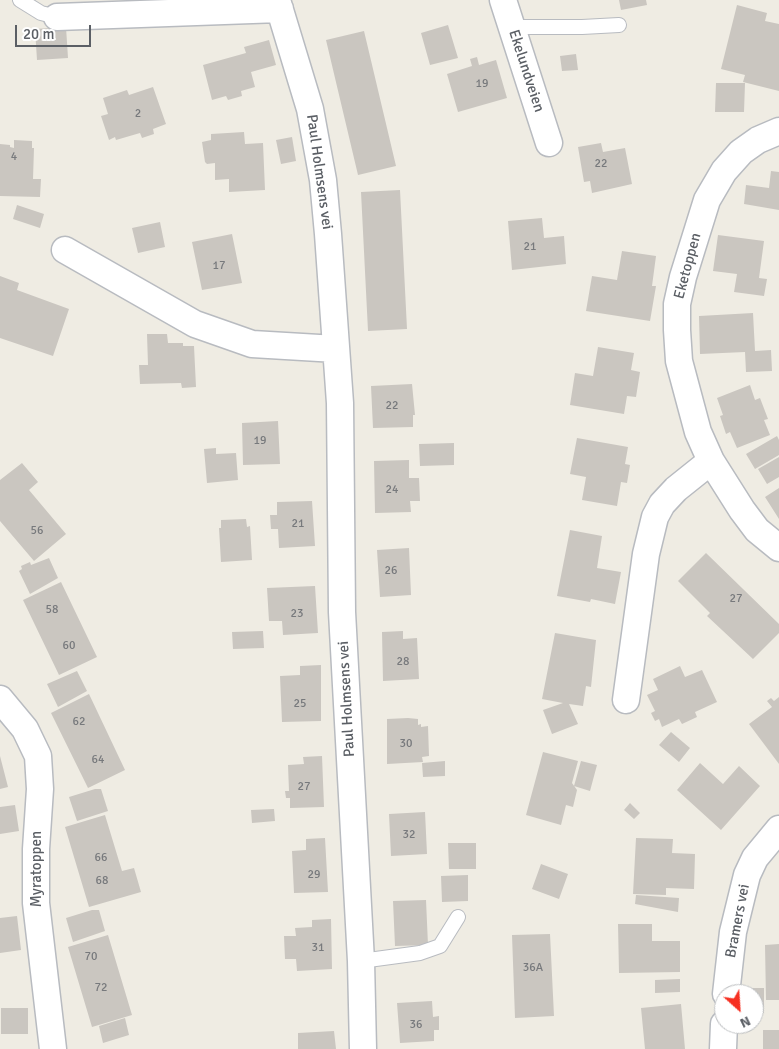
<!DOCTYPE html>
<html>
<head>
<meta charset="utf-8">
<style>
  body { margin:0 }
  #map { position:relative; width:779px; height:1049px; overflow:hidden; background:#efece3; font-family:Signika,sans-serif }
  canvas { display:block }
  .north { position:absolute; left:714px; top:984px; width:50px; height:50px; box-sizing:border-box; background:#fff; border:1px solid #bdbfc1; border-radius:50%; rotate:154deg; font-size:14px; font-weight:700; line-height:20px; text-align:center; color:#5b5f65 }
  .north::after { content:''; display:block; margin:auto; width:18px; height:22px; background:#f63022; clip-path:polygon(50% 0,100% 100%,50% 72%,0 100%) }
  .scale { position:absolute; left:15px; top:25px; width:76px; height:22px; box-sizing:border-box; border:2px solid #5b5f65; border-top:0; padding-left:6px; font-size:15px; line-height:18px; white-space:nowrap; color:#5b5f65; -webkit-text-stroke:4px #fff; paint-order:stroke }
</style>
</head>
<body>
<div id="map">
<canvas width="779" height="1049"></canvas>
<div class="north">N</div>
<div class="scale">20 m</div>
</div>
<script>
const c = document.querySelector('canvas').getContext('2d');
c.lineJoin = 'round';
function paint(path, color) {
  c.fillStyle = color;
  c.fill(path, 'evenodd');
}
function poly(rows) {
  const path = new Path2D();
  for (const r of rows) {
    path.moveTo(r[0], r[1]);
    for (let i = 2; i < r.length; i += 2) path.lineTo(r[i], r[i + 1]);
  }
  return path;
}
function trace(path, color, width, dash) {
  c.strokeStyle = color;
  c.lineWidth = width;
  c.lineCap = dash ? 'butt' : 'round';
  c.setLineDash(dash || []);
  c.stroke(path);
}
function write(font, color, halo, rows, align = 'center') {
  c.font = font + ' Signika,sans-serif';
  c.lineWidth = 4;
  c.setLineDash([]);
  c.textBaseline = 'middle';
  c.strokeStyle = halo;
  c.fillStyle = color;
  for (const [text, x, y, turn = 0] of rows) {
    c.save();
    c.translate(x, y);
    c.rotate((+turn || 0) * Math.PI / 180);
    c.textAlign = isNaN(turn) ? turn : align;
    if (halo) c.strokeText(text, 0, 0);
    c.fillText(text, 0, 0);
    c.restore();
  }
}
paint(poly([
  [619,0,646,0,647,5,621,10],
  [737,5,767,13,765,21,779,24,779,91,743,82,745,75,721,69],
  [448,25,458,58,430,65,421,33],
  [66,27,68,58,37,60,35,29],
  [364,31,396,166,358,175,326,40],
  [269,40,276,65,251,72,255,87,241,91,242,96,228,100,226,96,212,100,203,65,246,53,244,47],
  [576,54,578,70,562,71,560,56],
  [477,57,479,65,496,60,507,98,458,112,447,74,472,66,470,59],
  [716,83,745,83,744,112,715,112],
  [153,87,166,124,153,129,154,134,142,138,140,133,116,140,115,137,109,140,101,116,108,114,103,98,127,90,129,95],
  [244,132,245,144,263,143,265,190,229,192,229,179,215,180,215,163,207,164,205,162,202,142,211,140,211,134],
  [292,137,296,161,281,164,276,140],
  [14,140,32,141,32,148,34,148,33,179,41,179,40,197,0,196,0,144,10,145,10,147,14,148],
  [601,143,603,152,625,148,632,184,592,193,590,181,584,182,578,147],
  [771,171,779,172,779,210,744,204,746,185,769,188],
  [400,190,407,329,368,331,361,192],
  [17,205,44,214,40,228,13,219],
  [542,218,544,238,564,236,566,264,512,270,508,221],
  [160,222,165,247,138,253,132,228],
  [232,234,242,283,202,290,192,242],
  [718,235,764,241,759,278,767,279,764,296,734,292,737,274,713,271],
  [622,251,656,256,652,286,656,286,650,321,586,311,592,276,617,280],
  [0,276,19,283,17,290,69,309,53,356,0,338],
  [753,313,755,351,771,350,772,371,746,372,745,352,700,354,699,316],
  [147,334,167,334,168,343,183,343,183,346,194,346,196,387,182,388,181,383,140,384,139,365,148,365],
  [598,347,634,353,631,370,640,372,636,397,627,396,624,414,570,405,575,373,593,376],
  [412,384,415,415,413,415,413,427,373,428,371,386],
  [750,385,755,400,760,398,768,419,764,420,770,435,737,448,730,432,726,434,720,416,723,415,717,398],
  [278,421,280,464,243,465,242,423],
  [777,436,779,440,779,455,755,469,746,454],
  [577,438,628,447,625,464,630,465,627,483,621,482,617,506,582,500,586,477,570,474],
  [454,443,454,465,420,466,419,444],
  [216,448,216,454,236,453,238,480,207,483,204,449],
  [779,457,779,477,767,484,758,469],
  [409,460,409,478,419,478,420,501,410,501,411,512,375,513,374,461],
  [22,463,38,482,29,490,66,534,34,561,0,521,0,480],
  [779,488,779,519,765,497],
  [312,501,315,546,279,548,278,529,271,529,270,515,277,515,277,502],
  [246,519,247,527,250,526,252,560,221,562,219,528,221,528,221,520],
  [570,530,602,536,597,568,621,572,615,604,591,599,590,602,557,596],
  [409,548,411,595,380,597,377,550],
  [706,553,779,624,779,633,753,659,707,616,710,613,678,581],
  [49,558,58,578,30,594,19,571,22,569,21,566,30,562,31,565],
  [61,582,97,657,59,675,23,600],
  [315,586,318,633,283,635,282,621,269,621,267,588],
  [263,631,264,648,233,649,232,632],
  [403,631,403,639,417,638,419,679,383,681,382,632],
  [555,633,596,640,591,687,586,686,583,706,569,704,578,724,552,734,543,710,563,703,542,699],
  [321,665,321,721,282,722,280,676,300,675,300,666],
  [680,666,685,677,702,670,717,702,695,712,697,717,682,724,679,719,662,727,659,719,655,721,651,713,655,711,647,695,658,690,653,679],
  [77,671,87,691,58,707,47,684],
  [89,694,125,770,88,788,51,713],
  [779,697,779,764,749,724,772,707,767,701,771,698,774,701],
  [408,718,418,719,418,725,421,724,421,727,428,726,429,756,422,757,423,762,387,764,387,719],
  [671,732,690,748,679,762,659,745],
  [543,752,578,761,572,783,577,790,573,807,566,805,561,825,526,815],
  [0,756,8,787,0,789],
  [322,756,324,807,290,808,290,798,286,798,285,791,289,791,288,765,304,764,303,757],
  [445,761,445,776,423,777,422,763],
  [581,761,597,765,590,791,574,786],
  [700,763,723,784,739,766,760,786,721,830,677,790],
  [95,789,101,789,108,811,77,821,69,797],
  [630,803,640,813,634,819,624,810],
  [15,805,19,831,0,834,0,807],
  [274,809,275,821,252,823,251,810],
  [425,812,427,854,391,856,389,814],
  [105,815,122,871,134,868,141,892,89,907,65,827],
  [325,838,328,892,294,893,292,851,306,850,306,839],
  [636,838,673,839,672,853,695,854,694,889,666,888,666,895,633,894],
  [448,843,476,843,476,869,449,869],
  [541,864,568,874,559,899,532,889],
  [468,875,468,901,442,902,441,876],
  [636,895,679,898,678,912,635,904],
  [426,900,428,945,395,946,393,901],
  [92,910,99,910,105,931,73,942,66,918],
  [17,916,21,950,0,953,0,918],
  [331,919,332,969,297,971,296,959,285,959,284,936,296,936,295,928,312,927,312,920],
  [618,924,652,924,652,941,680,941,680,972,619,973],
  [550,934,554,1016,515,1018,512,935],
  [108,935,132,1015,92,1027,68,947],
  [779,944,779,1000,766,1000,765,945],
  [680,979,680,992,655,993,655,980],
  [747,988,764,988,764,1013,754,1013,754,994,747,994],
  [432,1001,433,1017,439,1016,439,1030,434,1030,434,1041,400,1043,397,1003],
  [681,1004,685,1049,645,1049,641,1008],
  [1,1008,28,1008,28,1034,1,1034],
  [125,1018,129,1035,103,1043,99,1026],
  [763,1030,779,1030,779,1049,763,1049],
  [334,1031,336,1049,298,1049,298,1033]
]), '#cac6c0');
const lane = poly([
  [20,0,41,13,57,17],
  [512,27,582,27,619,25],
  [361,961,420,953,440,946,458,917]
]);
const street = poly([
  [277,0,310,109,323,180,328,234,340,403,342,612,361,961,363,1049],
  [503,0,549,143],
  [57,17,280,9],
  [779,131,758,140,741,152,724,171,707,200,683,277,677,304,677,330,679,361,698,432,711,461,742,510,757,530,779,548],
  [65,250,195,324,252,344,336,349],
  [0,699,25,729,38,756,40,789,36,849,36,903,53,1049],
  [626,700,646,554,655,517,662,504,676,489,711,461],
  [726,994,733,932,747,875,755,858,779,829],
  [723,1049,724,1024]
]);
trace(lane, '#b8bbc0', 16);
trace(street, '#b8bbc0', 29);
trace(lane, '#fff', 14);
trace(street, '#fff', 26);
write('12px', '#77797c', null, [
  ["19",482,84],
  ["2",138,114],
  ["4",14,157],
  ["22",601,164],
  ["21",530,247],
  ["17",219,266],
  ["22",392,406],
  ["19",260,441],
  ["24",392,490],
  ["21",298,524],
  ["56",37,531],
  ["26",391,571],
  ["27",736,599],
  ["58",52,610],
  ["23",297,614],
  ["60",69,646],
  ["28",403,662],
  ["25",300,704],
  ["62",79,722],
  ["30",406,744],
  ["64",98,760],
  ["27",304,787],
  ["32",409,835],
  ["66",101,858],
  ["29",314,875],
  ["68",102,881],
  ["31",318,948],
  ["70",91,957],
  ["36A",533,968],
  ["72",101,988],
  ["36",416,1025]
]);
write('15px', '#5b5f65', '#fff', [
  ["Ekelundveien",526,71,72],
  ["Paul Holmsens vei",319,172,82],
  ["Eketoppen",688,266,-75],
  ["Paul Holmsens vei",347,699,-93],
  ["Myratoppen",37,869,-90],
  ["Bramers vei",738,921,-79]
]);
</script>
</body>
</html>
